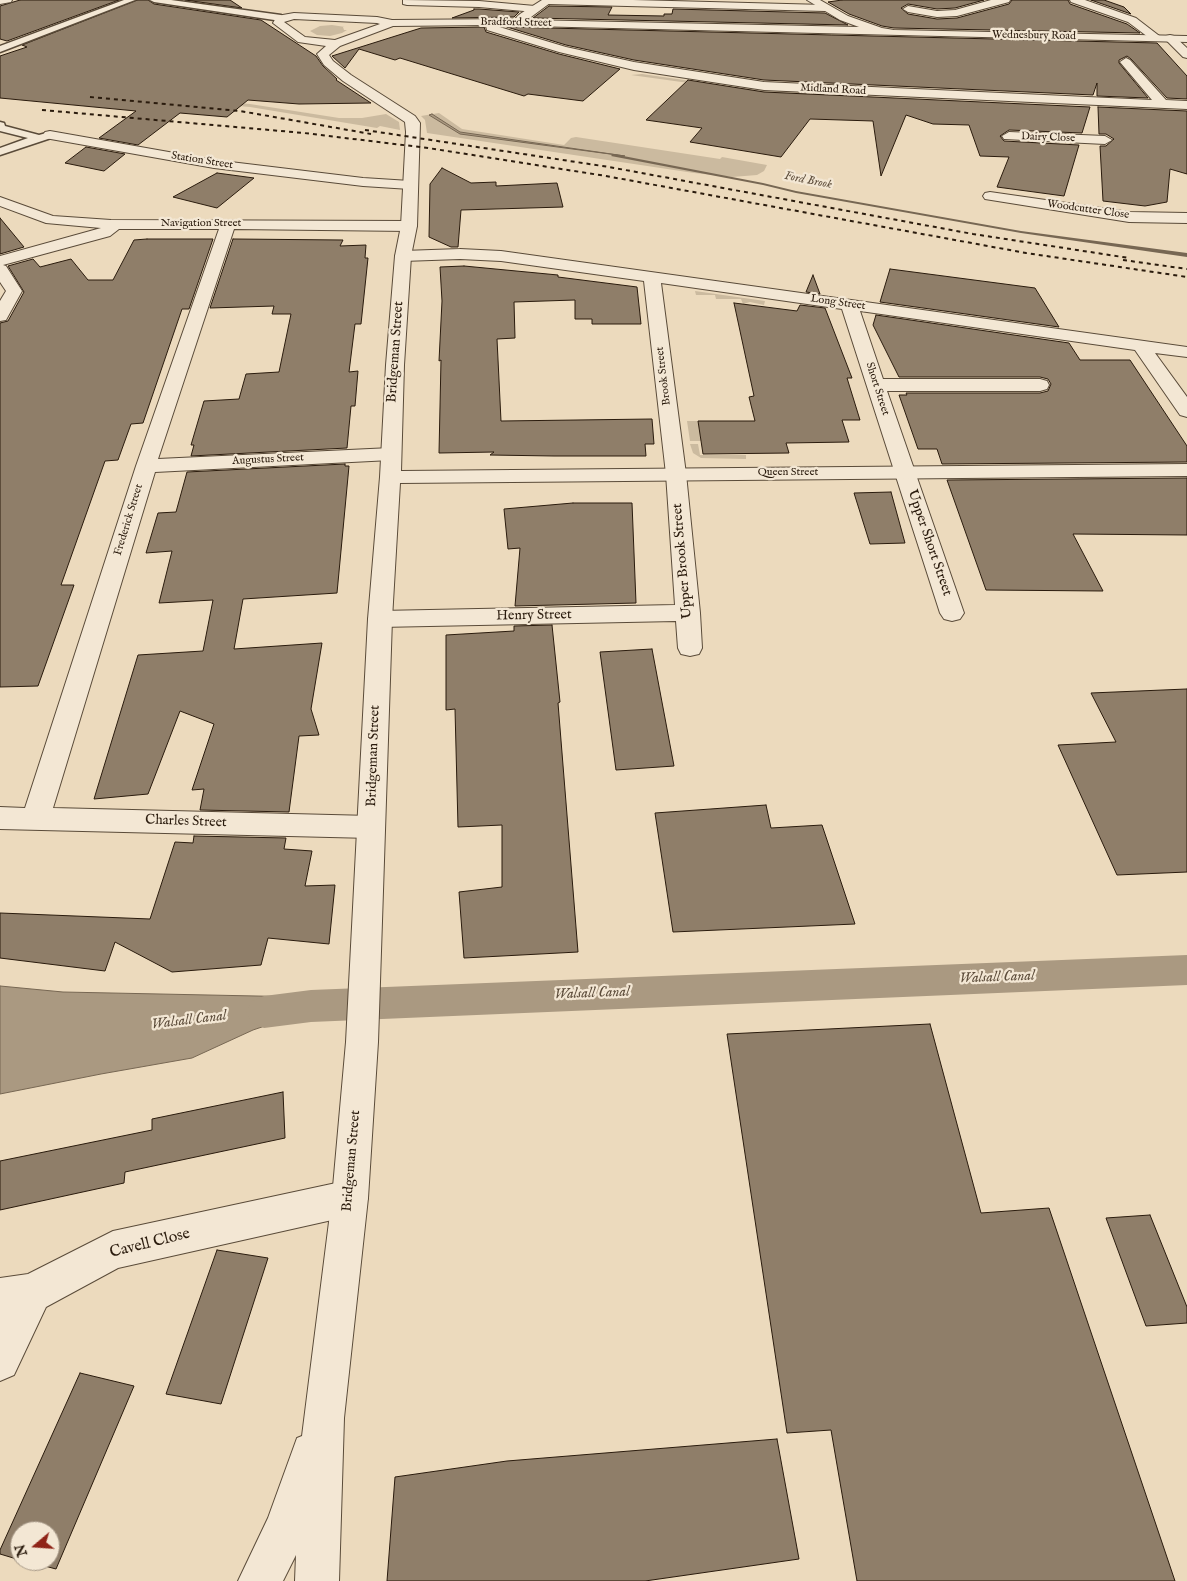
<!DOCTYPE html>
<html>
<head>
<meta charset="utf-8">
<style>
  body { margin:0 }
  #map { position:relative; width:1187px; height:1581px; overflow:hidden; background:#ecdabd; font-family:"IM FELL English",serif }
  canvas { display:block }
  .north { position:absolute; left:10px; top:1521px; width:50px; height:50px; box-sizing:border-box; background:#f3e7d4; border:1px solid #a39584; border-radius:50%; rotate:252deg; font-size:14px; font-weight:700; line-height:20px; text-align:center; color:#2a1b0d }
  .north::after { content:''; display:block; margin:auto; width:18px; height:22px; background:#8f2418; clip-path:polygon(50% 0,100% 100%,50% 72%,0 100%) }
</style>
</head>
<body>
<div id="map">
<canvas width="1187" height="1581"></canvas>
<div class="north">N</div>
</div>
<script>
const c = document.querySelector('canvas').getContext('2d');
c.lineJoin = 'round';
function paint(path, color) {
  c.fillStyle = color;
  c.fill(path, 'evenodd');
}
function poly(rows) {
  const path = new Path2D();
  for (const r of rows) {
    path.moveTo(r[0], r[1]);
    for (let i = 2; i < r.length; i += 2) path.lineTo(r[i], r[i + 1]);
  }
  return path;
}
function trace(path, color, width, dash) {
  c.strokeStyle = color;
  c.lineWidth = width;
  c.lineCap = dash ? 'butt' : 'round';
  c.setLineDash(dash || []);
  c.stroke(path);
}
function write(font, color, halo, rows, align = 'center') {
  c.font = font + ' "IM FELL English",serif';
  c.lineWidth = 4.5;
  c.setLineDash([]);
  c.textBaseline = 'middle';
  c.strokeStyle = halo;
  c.fillStyle = color;
  for (const [text, x, y, turn = 0] of rows) {
    c.save();
    c.translate(x, y);
    c.rotate((+turn || 0) * Math.PI / 180);
    c.textAlign = isNaN(turn) ? turn : align;
    if (halo) c.strokeText(text, 0, 0);
    c.fillText(text, 0, 0);
    c.restore();
  }
}
paint(poly([
  [332,25,345,27,343,27,344,30,347,30,342,33,330,36,317,35,310,31,320,26],
  [642,74,733,87,819,94,823,113,732,89,631,75],
  [114,92,250,104,339,118,362,118,386,114,399,122,400,130,380,126,377,128,250,107,99,94],
  [439,113,462,129,564,145,571,138,576,137,720,159,722,157,767,165,764,171,757,175,732,177,694,173,427,133,425,120,421,116],
  [695,291,765,301,764,305,750,302,743,304,741,299,716,299,715,295,696,295],
  [687,421,698,421,701,441,690,441],
  [690,444,698,444,700,455,746,455,746,459,701,458,693,453]
]), '#cbba9f');
const water = poly([
  [432,114,460,132,625,156,460,134,429,115,432,114],
  [0,986,63,992,305,997,303,1013,253,1030,192,1058,101,1074,0,1094,0,986]
]);
paint(water, '#aa9981');
trace(water, '#776753', 1);
paint(poly([
  [613,154,763,183,796,191,1021,231,1187,253,1187,257,1021,233,796,193,763,185,611,156,613,154]
]), '#776753');
paint(poly([
  [1187,955,1187,985,311,1022,264,1028,252,1023,246,1012,252,1001,264,996,311,990,1187,955]
]), '#aa9981');
const building = poly([
  [20,0,119,0,7,41,0,39,0,6,20,0],
  [137,0,148,0,154,4,261,20,316,56,323,66,337,79,336,80,371,103,299,104,248,100,227,117,180,113,138,145,99,138,136,111,0,98,0,56,27,47,22,45,137,0],
  [185,0,230,0,242,8,185,0],
  [842,0,984,0,955,8,937,9,908,4,901,8,908,14,937,19,957,18,1009,4,1012,0,1068,0,1070,4,1127,24,1140,33,894,28,882,26,849,14,828,2,842,0],
  [1091,0,1104,0,1124,7,1131,14,1091,0],
  [549,6,612,7,608,15,664,16,664,14,672,14,673,9,825,13,848,25,533,18,549,6],
  [474,9,479,9,519,12,514,17,452,18,474,10,474,9],
  [484,27,486,32,559,54,620,69,583,101,528,94,524,96,400,58,395,60,359,49,345,68,332,56,421,28,484,27],
  [507,27,1157,43,1187,76,1187,99,1167,98,1131,59,1127,56,1119,60,1119,63,1148,98,1097,96,1097,83,1093,95,764,80,634,60,566,45,507,27],
  [688,80,764,92,1090,107,1082,133,1009,130,1000,136,1004,141,1079,145,1064,196,997,187,1009,157,980,156,969,125,933,124,906,115,881,176,873,121,810,119,781,157,690,142,702,128,646,120,688,80],
  [1098,107,1187,111,1187,174,1170,169,1167,202,1145,206,1103,201,1100,146,1106,146,1114,139,1106,134,1099,134,1098,107],
  [86,147,125,154,104,171,65,163,86,147],
  [442,168,471,183,496,182,496,186,557,183,563,207,461,210,458,247,451,247,429,237,430,184,442,168],
  [217,173,254,178,217,208,173,197,217,173],
  [0,218,24,247,0,254,0,218],
  [147,239,213,239,189,309,182,309,143,423,131,424,118,460,105,461,61,585,74,585,38,686,0,687,0,323,8,321,24,292,8,266,33,259,40,267,71,259,88,280,113,280,134,240,147,239],
  [233,239,343,240,340,246,366,245,365,258,368,258,361,324,355,324,349,372,358,371,355,406,351,406,347,448,191,456,194,445,191,445,204,401,239,399,246,374,279,372,291,314,272,314,274,306,210,308,233,239],
  [464,266,558,275,558,277,637,287,641,324,592,324,592,319,575,319,575,300,514,302,515,338,497,339,501,421,652,419,654,444,645,444,646,456,554,456,490,455,494,452,439,453,441,360,439,361,442,301,440,267,464,266],
  [890,269,1035,288,1059,327,880,302,890,269],
  [813,275,820,294,806,292,813,275],
  [734,303,797,311,800,305,825,308,852,378,847,378,860,420,842,420,849,442,786,443,789,453,703,454,698,421,755,421,749,397,754,396,734,303],
  [876,315,1069,343,1080,360,1130,360,1187,446,1187,462,942,464,937,449,918,449,899,395,907,395,906,393,1040,393,1048,391,1051,384,1048,379,1040,377,899,377,873,325,876,315],
  [345,464,345,466,349,466,337,593,243,599,234,649,322,643,311,709,319,735,299,736,289,812,200,810,204,789,192,790,214,724,180,711,148,794,94,799,138,655,203,651,213,600,159,603,172,551,146,553,158,513,176,512,187,472,345,464],
  [1187,478,1187,535,1073,534,1103,591,986,590,947,480,1187,478],
  [891,492,905,543,870,544,854,493,891,492],
  [573,503,632,503,636,603,515,606,520,548,508,549,504,509,573,503],
  [552,625,560,702,558,703,578,952,464,958,459,892,502,887,502,825,458,827,455,709,446,710,446,635,514,631,514,626,552,625],
  [652,649,674,766,616,770,600,652,652,649],
  [1187,689,1187,872,1117,875,1058,745,1116,742,1091,693,1187,689],
  [766,805,771,828,822,825,855,924,673,932,655,813,766,805],
  [194,836,286,838,284,849,312,851,305,886,335,885,329,944,268,938,261,965,172,972,115,942,105,971,0,958,0,913,150,919,175,842,193,843,194,836],
  [930,1024,981,1213,1049,1208,1175,1581,857,1581,831,1430,787,1433,727,1034,930,1024],
  [283,1092,285,1138,125,1172,124,1183,0,1210,0,1161,152,1130,152,1119,283,1092],
  [1150,1215,1187,1307,1187,1323,1146,1326,1106,1218,1150,1215],
  [217,1250,268,1258,221,1404,166,1394,217,1250],
  [80,1373,134,1386,56,1569,26,1561,50,1561,50,1531,20,1531,20,1560,0,1554,0,1550,80,1373],
  [777,1439,799,1559,645,1581,387,1581,395,1477,507,1461,777,1439]
]);
paint(building, '#8f7e69');
trace(building, '#2a1b0d', 1);
const pedestrian = poly([
  [124,0,135,0,0,52,0,46,124,0],
  [150,0,171,0,281,15,285,18,281,21,154,2,150,0],
  [0,122,4,123,5,126,39,135,50,132,55,135,54,137,0,155,0,148,28,138,0,131,0,122]
]);
const minor = poly([
  [403,0,479,1,535,6,540,9,535,12,479,7,407,5,403,4,403,0],
  [543,0,633,0,825,5,830,8,825,11,548,4,544,3,543,0],
  [991,0,1010,0,1009,2,957,16,937,17,908,12,903,9,908,6,937,11,955,10,991,0],
  [1070,0,1085,0,1136,18,1162,38,1160,40,1152,40,1128,22,1071,2,1070,0],
  [490,19,494,20,496,26,566,47,634,62,764,82,1152,100,1120,62,1126,58,1130,60,1166,100,1187,101,1187,109,764,90,634,70,559,52,487,30,485,22,490,19],
  [1170,35,1174,36,1187,48,1187,58,1183,57,1164,38,1166,36,1170,35],
  [50,131,214,160,363,178,410,181,415,182,417,185,415,188,410,189,363,186,214,168,45,138,43,135,45,132,50,131],
  [1009,132,1105,136,1112,140,1105,144,1004,139,1002,136,1009,132],
  [990,192,1129,212,1187,213,1187,223,1129,222,985,199,983,196,985,193,990,192],
  [0,197,53,216,111,220,409,221,414,223,417,226,414,229,409,231,234,229,158,459,391,448,398,450,401,454,398,458,391,460,155,472,53,808,371,816,381,819,385,827,381,835,371,838,0,829,0,807,25,808,136,466,219,229,119,229,110,236,3,265,6,266,22,291,6,320,0,321,0,301,6,291,0,282,0,256,101,228,46,223,0,206,0,197],
  [460,249,501,251,1187,347,1187,357,1155,353,1187,397,1187,417,1180,415,1135,350,860,311,883,379,1040,379,1047,381,1049,385,1047,389,1040,391,887,391,964,613,960,619,952,621,944,619,940,613,842,309,661,283,686,474,700,613,702,648,699,654,690,656,681,654,678,648,676,621,380,627,372,625,368,619,372,613,380,611,675,605,666,474,644,281,501,261,460,259,403,261,397,259,395,256,397,253,403,251,460,249],
  [350,1180,363,1185,368,1198,363,1211,350,1216,118,1268,46,1307,14,1375,0,1381,0,1278,28,1274,113,1231,350,1180]
]);
const tertiary = poly([
  [0,0,12,0,11,2,0,4,0,0],
  [542,0,554,0,527,20,859,27,840,20,807,0,820,0,848,16,882,28,894,30,1187,36,1187,42,490,25,393,26,340,46,329,55,333,61,351,75,415,116,420,123,417,226,411,256,404,365,401,471,1187,464,1187,476,400,483,392,619,378,1042,368,1198,344,1418,339,1581,295,1581,296,1555,283,1581,238,1581,268,1518,297,1438,302,1436,332,1198,346,1042,368,619,380,477,386,365,395,256,401,226,406,132,405,122,343,81,324,65,317,54,326,46,298,42,273,23,277,16,294,13,377,17,392,20,515,19,520,14,542,0],
  [294,19,377,23,380,24,335,40,305,37,284,22,294,19]
]);
trace(pedestrian, '#5a4b39', 3);
trace(minor, '#5a4b39', 2);
trace(tertiary, '#5a4b39', 2);
paint(pedestrian, '#f3e7d4');
paint(minor, '#f3e7d4');
paint(tertiary, '#f3e7d4');
trace(poly([
  [90,97,240,111,371,134],
  [42,110,304,133,428,148,606,176,1026,253,1187,277],
  [365,130,609,167,973,234,1129,258],
  [1123,260,1187,269]
]), '#2a1b0d', 2, [4, 4]);
write('11px', '#2a1b0d', '#f3e7d4', [
  ["Bradford Street",516,23,1],
  ["Wednesbury Road",1034,36,1],
  ["Midland Road",833,90,3],
  ["Dairy Close",1048,138,2],
  ["Station Street",202,161,9],
  ["Woodcutter Close",1088,210,8],
  ["Navigation Street",201,224],
  ["Long Street",838,303,8],
  ["Brook Street",664,376,-97],
  ["Short Street",877,389,72],
  ["Augustus Street",268,460,-3],
  ["Queen Street",788,473],
  ["Frederick Street",129,520,-73]
]);
write('italic 12px', '#5d4d3b', '#f3e7d4', [
  ["Ford Brook",808,181,11]
]);
write('14px', '#2a1b0d', '#f3e7d4', [
  ["Bridgeman Street",396,352,-86],
  ["Upper Short Street",929,543,71],
  ["Upper Brook Street",683,561,-95],
  ["Henry Street",534,616,-1],
  ["Bridgeman Street",374,756,-88],
  ["Charles Street",186,822,2],
  ["Bridgeman Street",352,1161,-85]
]);
write('italic 15px', '#5d4d3b', '#f3e7d4', [
  ["Walsall Canal",997,978,-2],
  ["Walsall Canal",592,994,-2],
  ["Walsall Canal",189,1021,-7]
]);
write('16px', '#2a1b0d', '#f3e7d4', [
  ["Cavell Close",150,1244,-14]
]);
</script>
</body>
</html>
